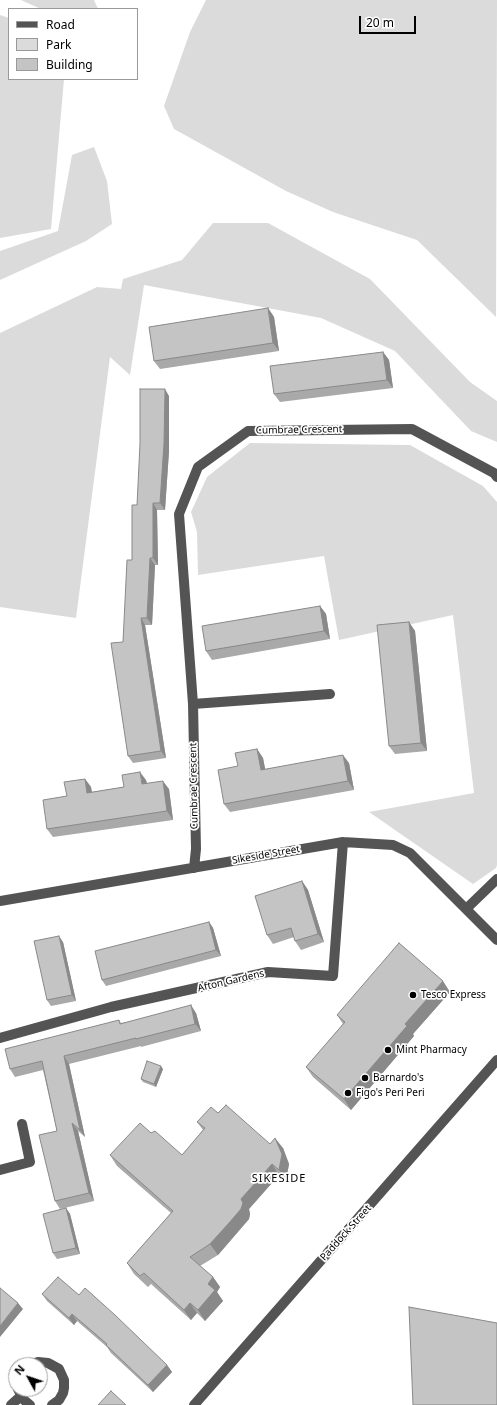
<!DOCTYPE html>
<html>
<head>
<meta charset="utf-8">
<style>
  body { margin:0 }
  #map { position:relative; width:497px; height:1405px; overflow:hidden; background:#fff; font-family:"Noto Sans",sans-serif }
  canvas { display:block }
  .legend { position:absolute; left:8px; top:8px; width:130px; height:72px; box-sizing:border-box; background:#fff; border:1px solid #999; margin:0; padding:5px 7px; list-style:none; font-size:12px; color:#000 }
  .legend li { display:flex; align-items:center; gap:8px; height:20px }
  .legend b { width:20px; border:1px solid #999 }
  .north { position:absolute; left:8px; top:1357px; width:40px; height:40px; box-sizing:border-box; background:#fff; border:1px solid #999; border-radius:50%; rotate:310deg; font-size:11px; font-weight:700; line-height:16px; text-align:center; color:#000 }
  .north::after { content:''; display:block; margin:auto; width:14px; height:18px; background:#000; clip-path:polygon(50% 0,100% 100%,50% 72%,0 100%) }
  .scale { position:absolute; left:359px; top:16px; width:57px; height:18px; box-sizing:border-box; border:2px solid #000; border-top:0; padding-left:5px; font-size:12px; line-height:14px; white-space:nowrap; color:#000; -webkit-text-stroke:3px #fff; paint-order:stroke }
</style>
</head>
<body>
<div id="map">
<canvas width="497" height="1405"></canvas>
<ul class="legend">
<li><b style="height:5px;background:#545454"></b>Road</li>
<li><b style="height:11px;background:#dbdbdb"></b>Park</li>
<li><b style="height:11px;background:#c4c4c4"></b>Building</li>
</ul>
<div class="north">N</div>
<div class="scale">20 m</div>
</div>
<script>
const c = document.querySelector('canvas').getContext('2d');
c.lineJoin = 'round';
function paint(path, color) {
  c.fillStyle = color;
  c.fill(path, 'evenodd');
}
function poly(rows) {
  const path = new Path2D();
  for (const r of rows) {
    path.moveTo(r[0], r[1]);
    for (let i = 2; i < r.length; i += 2) path.lineTo(r[i], r[i + 1]);
  }
  return path;
}
function trace(path, color, width, dash) {
  c.strokeStyle = color;
  c.lineWidth = width;
  c.lineCap = dash ? 'butt' : 'round';
  c.setLineDash(dash || []);
  c.stroke(path);
}
function write(font, color, halo, rows, align = 'center') {
  c.font = font + ' "Noto Sans",sans-serif';
  c.lineWidth = 3.5;
  c.setLineDash([]);
  c.textBaseline = 'middle';
  c.strokeStyle = halo;
  c.fillStyle = color;
  for (const [text, x, y, turn = 0] of rows) {
    c.save();
    c.translate(x, y);
    c.rotate((+turn || 0) * Math.PI / 180);
    c.textAlign = isNaN(turn) ? turn : align;
    if (halo) c.strokeText(text, 0, 0);
    c.fillText(text, 0, 0);
    c.restore();
  }
}
paint(poly([
  [21,0,94,0,98,9,41,9],
  [206,0,497,0,496,317,417,240,333,212,286,191,174,129,164,106,190,32],
  [0,15,9,18,9,79,64,79,51,229,0,238],
  [94,147,107,181,112,224,86,241,0,280,0,251,58,231,72,155],
  [213,223,268,223,370,279,470,382,497,401,497,442,471,431,395,351,321,318,144,285,130,375,110,357,76,618,0,607,0,333,97,287,121,289,123,279,182,260],
  [250,443,410,445,483,486,497,502,497,865,496,868,473,884,369,812,474,793,453,615,339,640,324,556,198,575,197,532,191,512,207,477]
]), '#dbdbdb');
trace(poly([
  [193,704,330,694],
  [194,868,196,849,193,704,179,514,198,467,248,431,412,429,494,473,497,477],
  [0,901,343,842,393,845,410,853,497,940],
  [466,909,497,879],
  [0,1038,111,1007,268,972,333,976,343,842],
  [0,1170,30,1162,22,1124],
  [29,1365,38,1362,48,1363,59,1369,64,1380,64,1388,63,1393,59,1400,52,1405],
  [18,1389,24,1400,30,1405],
  [11,1405,21,1396],
  [194,1405,497,1060]
]), '#545454', 10);
paint(poly([
  [268,308,274,317,279,351,160,369,154,361],
  [383,352,389,360,393,388,280,402,274,394],
  [169,396,169,451,165,510,157,510,158,565,155,565,152,625,145,625,166,758,133,763,128,756,123,642,132,560],
  [320,606,326,614,330,639,212,660,206,651],
  [409,622,415,631,427,751,395,754,389,746],
  [257,749,263,758,265,769,349,763,354,790,230,812,224,804,238,766],
  [85,779,91,787,92,792,124,787,146,780,147,783,169,789,173,820,53,837,47,829,67,796],
  [302,881,308,890,324,942,301,950,295,941,294,937,273,944,267,935],
  [209,922,213,928,221,956,106,986,102,980],
  [63,942,76,1001,51,1006,47,1000],
  [450,992,413,1034,414,1036,351,1110,313,1077,306,1067,343,1024,337,1015],
  [196,1013,201,1031,141,1047,141,1046,69,1064,85,1137,78,1131,94,1201,60,1209,55,1201,57,1131,43,1070,15,1077,10,1069,119,1020,121,1023],
  [163,1069,156,1087,143,1082,141,1079],
  [218,1113,270,1144,283,1148,289,1164,286,1180,279,1175,249,1209,250,1214,249,1219,237,1233,218,1255,200,1266,213,1277,220,1287,217,1292,223,1301,205,1321,197,1313,191,1320,151,1284,148,1287,134,1274,127,1263,171,1213,117,1166,110,1155,151,1133,182,1155,203,1130,197,1122],
  [66,1208,70,1214,80,1254,57,1259,53,1253],
  [42,1294,79,1295,167,1365,172,1372,153,1392,111,1353,107,1347,77,1321,74,1325,47,1301]
]), '#a9a9a9');
paint(poly([
  [268,308,274,317,279,351,273,343],
  [383,352,389,360,393,388,387,380],
  [165,389,169,396,169,451,165,510,160,503],
  [153,503,157,510,158,565,153,558],
  [150,558,155,565,152,625,147,618],
  [320,606,326,614,330,639,324,631],
  [141,618,145,625,166,758,161,751],
  [409,622,415,631,427,751,421,743],
  [257,749,263,758,267,778,261,770],
  [343,755,349,763,354,790,348,781],
  [140,772,146,780,148,793,142,784],
  [85,779,91,787,93,801,87,793],
  [163,781,169,789,173,820,167,811],
  [302,881,308,890,324,942,318,934],
  [209,922,213,928,221,956,216,950],
  [59,936,63,942,76,1001,72,995],
  [443,981,450,992,413,1034,414,1036,351,1110,344,1099,405,1024],
  [191,1005,196,1013,201,1031,195,1024],
  [64,1056,69,1064,85,1137,80,1130],
  [161,1066,163,1069,156,1087,154,1084],
  [72,1123,78,1131,94,1201,89,1193],
  [275,1138,283,1148,289,1164,286,1180,279,1170],
  [272,1164,279,1175,249,1209,250,1214,249,1219,218,1255,210,1244,241,1199],
  [66,1208,70,1214,80,1254,76,1248],
  [213,1277,220,1287,217,1292,223,1301,205,1321,198,1310,208,1284],
  [18,1303,23,1309,0,1337,0,1326],
  [190,1303,197,1313,191,1320,184,1310],
  [72,1314,77,1321,74,1325,69,1318],
  [167,1365,172,1372,153,1392,148,1385]
]), '#898989');
const building = poly([
  [268,308,273,343,154,361,149,327,268,308],
  [383,352,387,380,274,394,270,366,383,352],
  [140,389,165,389,164,444,160,503,153,503,153,558,150,558,147,618,141,618,161,751,128,756,111,643,123,642,127,560,132,560,132,505,137,505,140,444,140,389],
  [320,606,324,631,206,651,202,626,320,606],
  [409,622,421,743,389,746,377,625,409,622],
  [257,749,261,770,343,755,348,781,224,804,218,770,238,766,235,753,257,749],
  [140,772,142,784,163,781,167,811,47,829,43,800,67,796,64,782,85,779,87,793,124,787,122,775,140,772],
  [302,881,318,934,295,941,291,928,267,935,255,896,302,881],
  [209,922,216,950,102,980,95,951,209,922],
  [59,936,72,995,47,1000,34,941,59,936],
  [399,943,443,981,405,1024,407,1026,344,1099,306,1067,345,1022,337,1015,399,943],
  [191,1005,195,1024,136,1039,136,1038,64,1056,80,1130,72,1123,89,1193,55,1201,39,1135,57,1131,42,1061,10,1069,5,1049,119,1020,120,1024,191,1005],
  [147,1061,161,1066,154,1084,141,1079,147,1061],
  [226,1105,270,1144,275,1138,282,1154,279,1170,272,1164,241,1199,243,1203,241,1209,229,1223,210,1244,190,1257,213,1277,208,1284,215,1290,198,1310,190,1303,184,1310,144,1273,140,1276,127,1263,173,1211,110,1155,140,1123,151,1133,155,1131,182,1155,205,1128,197,1122,211,1107,218,1113,226,1105],
  [66,1208,76,1248,53,1253,43,1214,66,1208],
  [58,1277,79,1295,85,1288,115,1315,167,1365,148,1385,106,1345,107,1344,72,1314,69,1318,42,1294,58,1277],
  [0,1288,18,1303,0,1326,0,1288],
  [409,1307,497,1323,497,1405,413,1405,409,1307],
  [111,1391,126,1405,98,1405,111,1391]
]);
paint(building, '#c4c4c4');
trace(building, '#898989', 1);
for (const [x, y, r, color] of [
  [413,995,4,"#000"],
  [388,1050,4,"#000"],
  [365,1078,4,"#000"],
  [348,1093,4,"#000"]
]) {
  const dot = new Path2D();
  dot.arc(x, y, r, 0, 2 * Math.PI);
  c.fillStyle = color;
  c.fill(dot);
  trace(dot, '#fff', 1.5);
}
write('10px', '#000', '#fff', [
  ["Cumbrae Crescent",299,430,-1],
  ["Cumbrae Crescent",194,786,-91],
  ["Sikeside Street",266,855,-10],
  ["Afton Gardens",231,981,-13],
  ["Paddock Street",346,1233,-48]
]);
write('10px', '#000', '#fff', [
  ["Tesco Express",421,995],
  ["Mint Pharmacy",396,1050],
  ["Barnardo's",373,1078],
  ["Figo's Peri Peri",356,1093]
], 'left');
c.letterSpacing = '1px';
write('11px', '#000', '#fff', [
  ["SIKESIDE",279,1179]
]);
c.letterSpacing = '0px';
</script>
</body>
</html>
